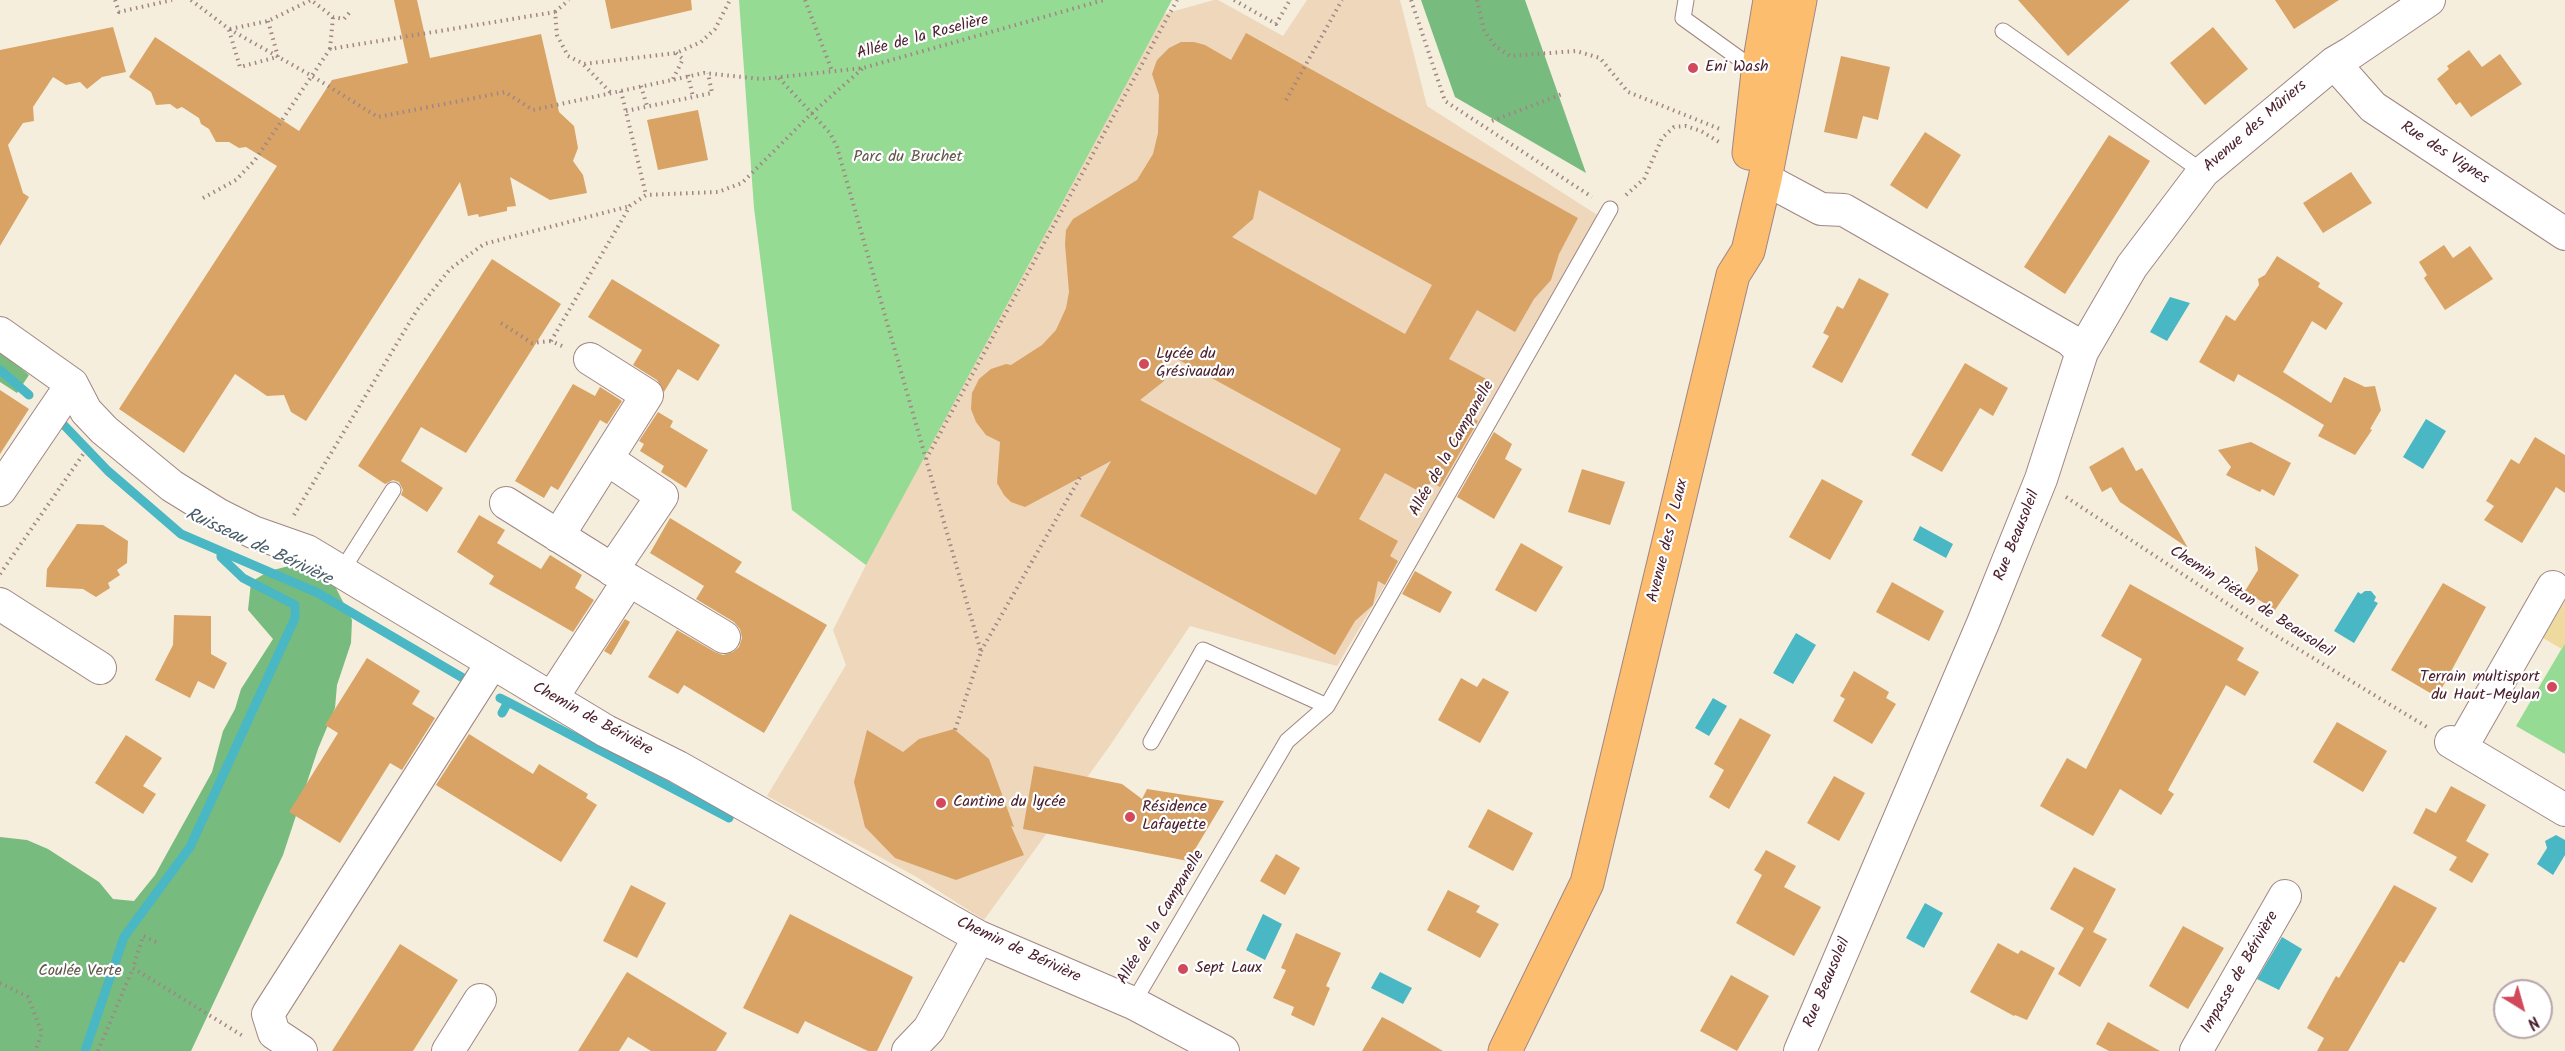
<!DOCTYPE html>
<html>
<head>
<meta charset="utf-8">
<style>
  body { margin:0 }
  #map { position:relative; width:2565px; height:1051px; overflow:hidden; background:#f5eedc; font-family:Kalam,sans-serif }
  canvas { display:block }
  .north { position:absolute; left:2493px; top:979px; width:60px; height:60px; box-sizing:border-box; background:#fff; border:2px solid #b7a5aa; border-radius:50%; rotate:143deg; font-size:16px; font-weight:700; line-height:24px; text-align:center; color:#4a1f2b }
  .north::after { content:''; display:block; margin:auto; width:21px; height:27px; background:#d1495b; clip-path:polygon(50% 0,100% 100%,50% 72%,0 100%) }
</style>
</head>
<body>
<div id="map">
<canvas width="2565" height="1051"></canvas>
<div class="north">N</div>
</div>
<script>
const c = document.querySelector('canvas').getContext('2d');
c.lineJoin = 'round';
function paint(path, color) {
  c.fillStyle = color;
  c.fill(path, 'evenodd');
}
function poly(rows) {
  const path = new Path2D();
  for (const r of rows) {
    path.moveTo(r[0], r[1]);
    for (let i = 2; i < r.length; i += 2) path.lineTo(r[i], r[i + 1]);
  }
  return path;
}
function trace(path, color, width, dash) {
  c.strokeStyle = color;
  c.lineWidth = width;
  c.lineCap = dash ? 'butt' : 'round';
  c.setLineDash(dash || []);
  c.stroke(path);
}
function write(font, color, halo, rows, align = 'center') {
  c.font = font + ' Kalam,sans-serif';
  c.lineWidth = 4.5;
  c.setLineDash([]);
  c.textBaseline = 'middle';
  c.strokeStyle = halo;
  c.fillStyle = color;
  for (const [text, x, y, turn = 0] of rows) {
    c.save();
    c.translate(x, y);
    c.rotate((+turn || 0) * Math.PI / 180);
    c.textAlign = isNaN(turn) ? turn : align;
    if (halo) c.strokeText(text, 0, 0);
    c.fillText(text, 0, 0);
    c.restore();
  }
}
paint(poly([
  [1214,0,1218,0,1283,36,1307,0,1400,0,1427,106,1602,218,1337,666,1190,626,1109,747,984,920,915,876,767,796,846,665,833,630,866,565,792,510,884,92]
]), '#eed7bb');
paint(poly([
  [739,0,1172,0,866,565,792,510,754,208],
  [2565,643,2565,754,2516,726]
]), '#96db94');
paint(poly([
  [1421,0,1525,0,1586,173,1455,97],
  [0,351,29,375,17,393,0,382],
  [293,565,316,569,334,584,352,620,351,643,337,685,335,708,318,749,283,855,191,1051,0,1051,0,837,27,840,48,849,99,882,113,899,134,901,155,875,212,772,223,731,235,709,241,689,273,639,248,610,251,582,269,571]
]), '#78bb7e');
paint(poly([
  [2565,601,2565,643,2562,649,2543,638]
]), '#eeda9e');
paint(poly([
  [2170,297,2190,303,2167,341,2150,332],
  [2426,419,2446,431,2423,469,2403,457],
  [1920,526,1953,544,1946,558,1913,540],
  [2365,591,2371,591,2376,597,2374,601,2378,603,2354,643,2334,631,2358,592,2361,594],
  [1796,633,1816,645,1793,684,1773,673],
  [1713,698,1727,706,1709,736,1695,728],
  [2556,835,2565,840,2565,855,2553,875,2537,864,2547,848,2545,841],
  [1925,903,1943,913,1924,948,1906,938],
  [1263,914,1282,924,1265,960,1246,950],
  [2282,937,2302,949,2279,990,2257,979],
  [1380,972,1412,988,1403,1004,1371,988]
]), '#49b7c4');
trace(poly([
  [0,370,29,395],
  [60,421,108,471,181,534,318,593,463,678],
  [500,698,508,702,502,713],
  [508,702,729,818],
  [85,1051,124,937,190,847,295,618,295,605,243,578,221,557,221,552]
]), '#49b7c4', 9);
paint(poly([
  [394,0,417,0,430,58,541,34,559,112,574,126,578,148,573,161,583,175,587,193,550,200,510,177,516,206,507,207,507,211,479,217,478,214,468,216,460,182,306,421,291,412,284,395,267,396,235,374,184,453,119,409,277,166,246,147,239,148,229,142,216,142,209,129,201,124,199,118,182,107,177,109,170,104,156,105,151,92,129,77,155,37,299,131,332,80,408,63],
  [605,0,691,0,692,10,611,29],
  [2018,0,2130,0,2068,56],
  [2275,0,2339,0,2294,29],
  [113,27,126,72,102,77,87,89,80,82,66,85,53,77,33,107,34,121,23,123,8,145,23,193,29,197,0,246,0,50],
  [2213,27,2248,69,2205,105,2170,63],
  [1246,33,1578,218,1559,254,1551,280,1534,299,1515,332,1477,310,1449,359,1488,380,1469,415,1478,421,1440,487,1431,482,1424,494,1385,473,1359,519,1398,541,1390,556,1398,561,1385,585,1378,581,1373,605,1355,621,1335,655,1080,516,1111,461,1025,507,1011,502,1004,495,997,483,1000,442,986,435,976,422,971,409,972,393,979,379,991,369,1006,364,1011,365,1042,345,1056,330,1066,308,1069,292,1065,244,1066,230,1073,219,1137,180,1153,154,1158,133,1159,95,1152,74,1157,60,1169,48,1181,42,1194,42,1205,45,1231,60],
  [1259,190,1432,285,1405,334,1232,237,1253,219],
  [1168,354,1341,449,1316,495,1140,400,1164,381],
  [2469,50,2482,67,2500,54,2522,84,2471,117,2460,102,2456,105,2437,79,2449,69,2447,66],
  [1841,56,1890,67,1878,120,1863,116,1857,139,1824,132],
  [698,110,708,160,658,170,647,120],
  [1925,132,1961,155,1927,209,1890,185],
  [2109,135,2150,161,2065,294,2024,267],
  [2351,172,2372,203,2323,233,2303,203],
  [2444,245,2453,258,2470,246,2493,279,2445,310,2424,278,2427,275,2419,262],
  [2277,256,2320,283,2318,287,2343,303,2326,330,2312,321,2283,372,2331,403,2344,377,2365,387,2375,386,2381,410,2370,429,2372,430,2355,455,2318,436,2324,425,2276,396,2238,374,2234,382,2199,362,2226,315,2235,321,2259,285,2258,279,2265,275],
  [492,259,561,304,466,453,421,427,401,461,443,488,427,512,401,495,403,490,399,482,393,480,385,484,358,466],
  [1859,278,1889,294,1842,383,1812,367,1829,336,1823,333,1837,306,1843,309],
  [612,279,720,345,698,381,678,369,664,392,657,380,633,365,642,350,588,317],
  [1965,363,2008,388,1993,416,1980,408,1942,472,1911,455],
  [573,384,595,396,600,387,622,401,607,424,600,420,558,490,551,486,544,498,515,481],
  [0,390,29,409,0,454],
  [658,412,673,421,670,427,708,450,686,488,661,472,664,466,640,451,644,444,639,441],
  [1494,432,1512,444,1505,459,1522,469,1494,519,1457,497],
  [2535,437,2565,455,2565,493,2556,487,2522,543,2484,520,2494,506,2486,501,2511,459,2519,464],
  [2251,442,2291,463,2274,496,2262,489,2260,492,2226,475,2231,467,2218,450],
  [2123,447,2136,471,2142,468,2188,548,2120,502,2111,487,2102,492,2089,467],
  [1582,469,1625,482,1610,525,1568,512],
  [1822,479,1863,501,1830,560,1789,537],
  [479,515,505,530,497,543,541,569,550,555,582,575,575,588,594,600,573,632,489,584,494,576,457,552],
  [670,518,742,562,735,572,827,625,764,733,684,685,678,694,648,677,677,630,715,652,723,655,733,652,739,647,742,638,740,629,734,622,696,599,704,586,650,553],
  [77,524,103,525,128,541,127,563,117,570,120,575,108,583,110,588,96,597,83,589,46,587,47,569],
  [1521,543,1563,567,1536,612,1495,590],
  [2255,546,2299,575,2275,610,2245,591,2258,570],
  [1415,571,1452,592,1440,613,1402,594],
  [1892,582,1944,611,1929,641,1876,612],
  [2443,583,2486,607,2437,697,2391,670],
  [2130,584,2244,648,2237,660,2259,672,2245,696,2226,685,2168,790,2174,794,2161,815,2120,789,2093,836,2040,806,2067,758,2086,769,2142,659,2101,636],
  [174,615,211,616,211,654,227,663,214,689,198,681,190,698,155,680,173,645],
  [625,619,630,622,611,655,604,651],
  [367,658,420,691,412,704,435,718,402,770,390,763,340,843,289,812,338,733,325,725],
  [1854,671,1889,692,1886,698,1896,704,1872,744,1833,721,1845,699,1840,696],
  [1461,678,1477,687,1483,678,1509,692,1480,743,1438,720],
  [1740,718,1771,735,1729,809,1709,797,1724,770,1714,764],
  [2337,722,2387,751,2363,792,2313,762],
  [954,729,989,759,1014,827,1011,826,1024,855,956,880,895,858,865,827,854,782,867,730,903,752,919,739],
  [469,734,533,774,539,764,588,794,586,798,597,805,561,862,436,785],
  [126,735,162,758,143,786,156,794,143,814,95,783],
  [1034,766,1122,784,1142,799,1147,789,1224,801,1188,861,1023,829],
  [1834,776,1865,793,1839,841,1807,823],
  [2451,786,2486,805,2466,841,2489,854,2472,883,2449,870,2457,857,2413,833,2426,808,2436,813],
  [1488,809,1533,833,1513,871,1468,847],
  [1766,850,1796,866,1784,887,1821,907,1794,956,1736,923,1762,875,1754,870],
  [1276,854,1300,868,1285,895,1260,881],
  [2074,867,2116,889,2093,932,2107,939,2080,987,2058,974,2084,928,2050,909],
  [631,885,666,903,637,958,603,941],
  [2394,885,2437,908,2404,963,2400,961,2348,1051,2317,1051,2324,1038,2307,1028,2336,976,2339,978],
  [1448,890,1480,906,1476,912,1499,924,1480,958,1427,930],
  [790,914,913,977,877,1051,868,1051,805,1021,798,1034,743,1008],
  [2183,926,2224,948,2188,1009,2149,986],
  [1296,933,1341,953,1326,986,1330,988,1314,1026,1291,1015,1294,1007,1273,998,1286,970,1281,968],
  [1998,943,2018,954,2021,950,2055,968,2027,1020,2015,1015,2014,1016,1970,992],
  [400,944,458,980,413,1051,332,1051],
  [627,972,727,1033,716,1051,651,1051,628,1037,619,1051,578,1051],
  [1731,975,1769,996,1737,1051,1700,1031],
  [1382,1017,1394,1023,1443,1051,1362,1051],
  [2108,1022,2160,1051,2109,1051,2096,1044]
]), '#d8a365');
const lane = poly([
  [1686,0,1683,18,1758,72],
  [2003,31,2203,172],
  [341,572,393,490],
  [1151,742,1203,650,1327,706,1610,209],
  [1133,1003,1287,741,1327,706]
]);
const street = poly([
  [2334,63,2373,107,2565,234],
  [1765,179,1821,209,1844,210,2070,340,2082,352],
  [0,333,72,384,86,411,104,430,172,486,219,515,253,532,307,551,606,731,678,767,979,937,1133,1003,1223,1051],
  [607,459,662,496,612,570],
  [0,490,72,384],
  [506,503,629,580],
  [558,536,647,395,590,359],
  [0,604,100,668],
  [552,698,629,580,724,637],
  [2451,742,2565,810],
  [2461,748,2553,587],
  [301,1051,274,1033,268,1014,492,663],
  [448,1051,480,1000],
  [908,1051,929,1029,979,937],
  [1800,1051,1983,623,2041,479,2082,352,2132,266,2203,172,2334,63,2351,53,2429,0],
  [2196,1051,2285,896]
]);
const primary = poly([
  [1749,153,1758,72,1770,0],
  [1505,1051,1587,883,1733,275,1748,251,1765,179,1800,0]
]);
trace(lane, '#a08684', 17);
trace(street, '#a08684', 34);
trace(primary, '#a08684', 35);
trace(poly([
  [115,0,119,12,172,0],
  [191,0,229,29,312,76,378,117,505,92,533,110,704,73,762,79,863,68,1104,0],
  [805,0,832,71],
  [1234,0,1276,24,1290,0],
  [1411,0,1445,101,1592,197],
  [1477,0,1484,30,1495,46,1510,56,1576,51,1600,58,1628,92,1720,129],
  [555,12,569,0],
  [268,21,278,57],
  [230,29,268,21,311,0,333,17,344,19,350,12],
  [229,30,240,67,277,57],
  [330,49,333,17],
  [584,65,611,93],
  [688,75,693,97],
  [779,78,830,133,837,147,981,652,955,730],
  [673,79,683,59,676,53],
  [641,86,647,106],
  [621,91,646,195],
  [1286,100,1342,0],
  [626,111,712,93,708,73],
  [1492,121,1562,94],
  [1626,195,1644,179,1662,138,1674,127,1686,126,1701,131,1719,142],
  [203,198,236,180,255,160,330,49,555,12,557,35,568,56,584,64,676,53,701,42,715,29,730,0],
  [501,323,532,343,551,341],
  [562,346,551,341,630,206,646,195,718,192,742,183,811,114,863,68],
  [926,459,1177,0],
  [2066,497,2270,632,2427,727],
  [294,515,417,310,450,269,484,244,630,206],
  [0,574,84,453],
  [981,651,1082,474],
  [156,942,143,936,133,968,243,1036],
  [0,983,28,997,42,1033,35,1051],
  [98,1051,133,968]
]), '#a08684', 4, [1.5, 4.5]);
trace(lane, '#fff', 15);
trace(street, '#fff', 32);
trace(primary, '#fcbd6f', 33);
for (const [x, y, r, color] of [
  [1693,68,6,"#d1495b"],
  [1144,364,6,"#d1495b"],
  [2552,687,6,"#d1495b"],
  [941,803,6,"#d1495b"],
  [1130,817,6,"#d1495b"],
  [1183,969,6,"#d1495b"]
]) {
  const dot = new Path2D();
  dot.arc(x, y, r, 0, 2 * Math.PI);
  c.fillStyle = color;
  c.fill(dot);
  trace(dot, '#fff', 2);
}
write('16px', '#4a1f2b', '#fff', [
  ["Allée de la Roselière",923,38,-15],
  ["Avenue des Mûriers",2256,127,-41],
  ["Rue des Vignes",2444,154,33],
  ["Allée de la Campanelle",1453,449,-60],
  ["Rue Beausoleil",2018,536,-68],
  ["Avenue des 7 Laux",1669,541,-76],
  ["Chemin Piéton de Beausoleil",2251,603,33],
  ["Chemin de Bérivière",592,720,29],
  ["Allée de la Campanelle",1162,918,-59],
  ["Chemin de Bérivière",1018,951,25],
  ["Impasse de Bérivière",2241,973,-60],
  ["Rue Beausoleil",1828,983,-67]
]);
write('16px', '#4a1f2b', '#fff', [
  ["Eni Wash",1705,68],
  ["Lycée du",1156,355],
  ["Grésivaudan",1156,373],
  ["Terrain multisport",2540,678,"right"],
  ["du Haut-Meylan",2540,696,"right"],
  ["Cantine du lycée",953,803],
  ["Résidence",1142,808],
  ["Lafayette",1142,826],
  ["Sept Laux",1195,969]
], 'left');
write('16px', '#61574a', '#fff', [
  ["Parc du Bruchet",908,158],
  ["Coulée Verte",80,972]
]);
write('italic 18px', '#4a5c68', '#fff', [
  ["Ruisseau de Bérivière",258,548,25]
]);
</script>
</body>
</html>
